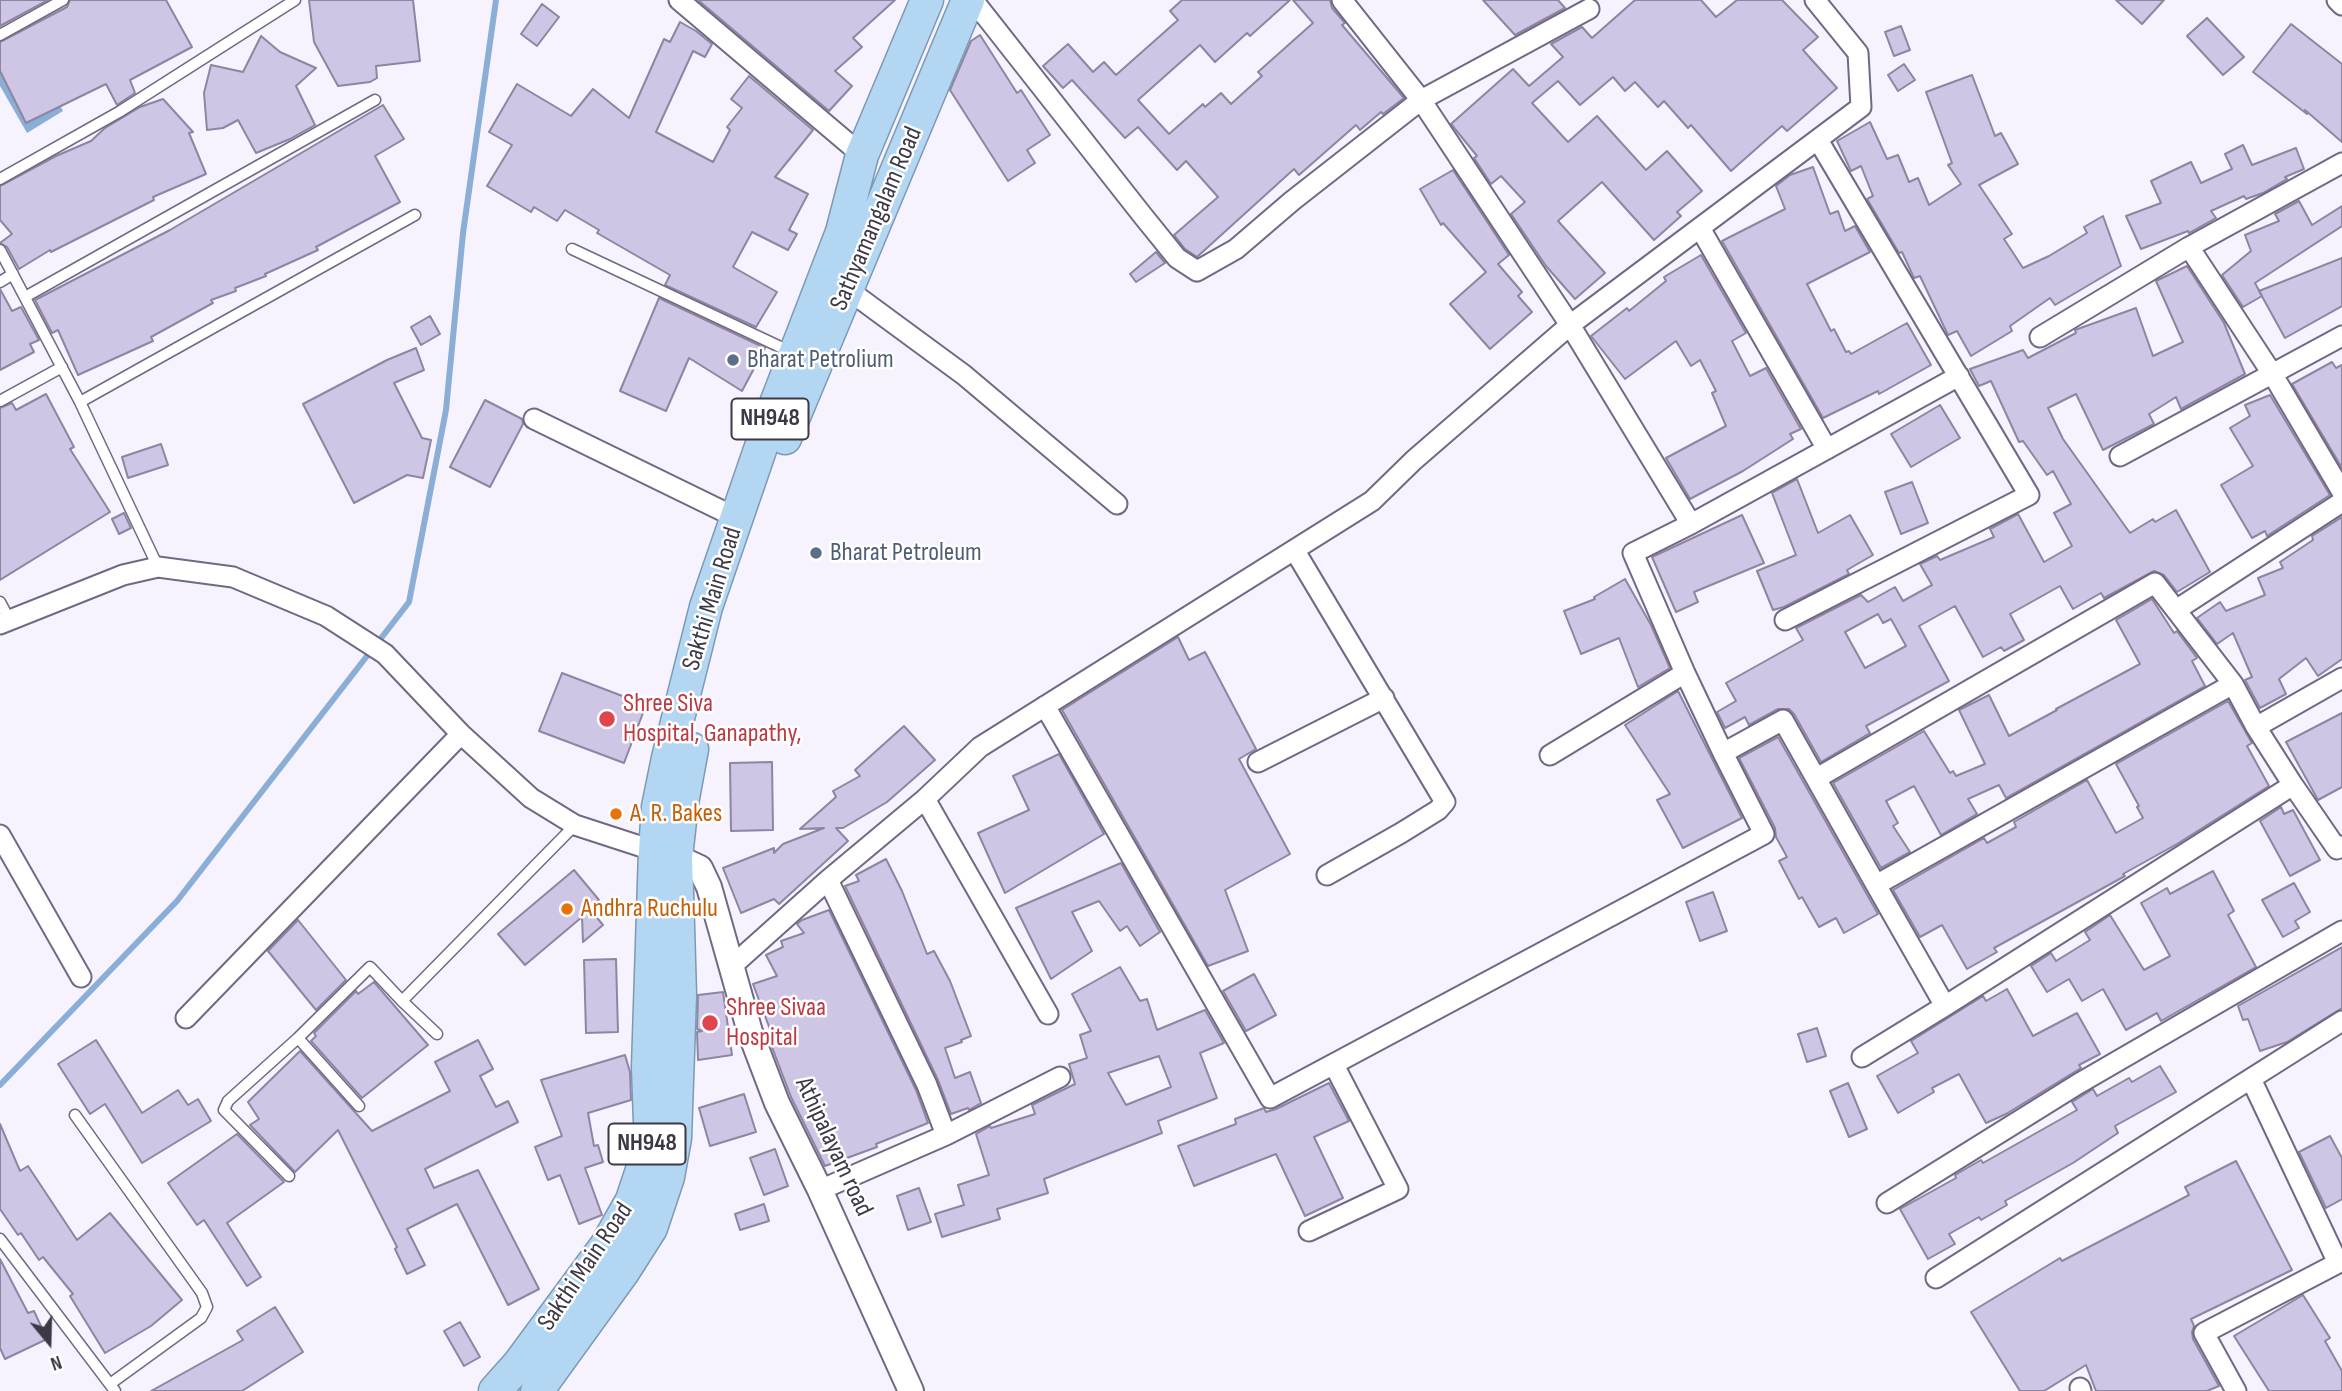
<!DOCTYPE html>
<html>
<head>
<meta charset="utf-8">
<style>
  body { margin:0 }
  #map { position:relative; width:2342px; height:1391px; overflow:hidden; background:#f6f3ff; font-family:"Sofia Sans Condensed",sans-serif }
  canvas { display:block }
  .north { position:absolute; left:14px; top:1307px; width:70px; height:70px; -webkit-text-stroke:5px #fff; paint-order:stroke; rotate:161deg; font-size:19px; font-weight:700; line-height:28px; text-align:center; color:#3c3945 }
  .north::after { content:''; display:block; margin:auto; width:24px; height:32px; background:#3c3945; clip-path:polygon(50% 0,100% 100%,50% 72%,0 100%) }
</style>
</head>
<body>
<div id="map">
<canvas width="2342" height="1391"></canvas>
<div class="north">N</div>
</div>
<script>
const c = document.querySelector('canvas').getContext('2d');
c.lineJoin = 'round';
function paint(path, color) {
  c.fillStyle = color;
  c.fill(path, 'evenodd');
}
function poly(rows) {
  const path = new Path2D();
  for (const r of rows) {
    path.moveTo(r[0], r[1]);
    for (let i = 2; i < r.length; i += 2) path.lineTo(r[i], r[i + 1]);
  }
  return path;
}
function trace(path, color, width, dash) {
  c.strokeStyle = color;
  c.lineWidth = width;
  c.lineCap = dash ? 'butt' : 'round';
  c.setLineDash(dash || []);
  c.stroke(path);
}
function write(font, color, halo, rows, align = 'center') {
  c.font = font + ' "Sofia Sans Condensed",sans-serif';
  c.lineWidth = 5;
  c.setLineDash([]);
  c.textBaseline = 'middle';
  c.strokeStyle = halo;
  c.fillStyle = color;
  for (const [text, x, y, turn = 0] of rows) {
    c.save();
    c.translate(x, y);
    c.rotate((+turn || 0) * Math.PI / 180);
    c.textAlign = isNaN(turn) ? turn : align;
    if (halo) c.strokeText(text, 0, 0);
    c.fillText(text, 0, 0);
    c.restore();
  }
}
paint(poly([
  [30,46,63,111,27,133,0,86,0,63]
]), '#8baed7');
trace(poly([
  [382,637,409,602,446,410,463,233,496,0],
  [0,1085,177,901,367,656]
]), '#8baed7', 6);
const building = poly([
  [0,0,48,0,0,26,0,0],
  [70,0,166,0,192,47,130,80,135,93,117,105,106,84,26,123,0,71,0,42,67,7,70,0],
  [309,0,413,0,420,61,376,66,377,78,370,82,338,86,314,42,309,0],
  [698,0,895,0,853,38,862,47,835,71,852,86,829,111,698,0],
  [1182,0,1290,0,1250,36,1247,33,1215,62,1200,45,1138,100,1169,134,1203,104,1205,107,1221,93,1231,104,1262,76,1258,72,1313,23,1293,0,1330,0,1332,8,1345,23,1342,25,1404,98,1383,114,1381,112,1360,130,1356,125,1299,175,1294,169,1197,257,1185,249,1174,235,1218,197,1186,161,1177,170,1138,127,1125,138,1072,80,1063,88,1043,66,1068,44,1093,72,1104,62,1116,75,1178,20,1170,11,1182,0],
  [1483,0,1558,0,1565,8,1515,35,1483,0],
  [1635,0,1701,0,1716,17,1737,0,1782,0,1818,37,1803,50,1837,88,1787,131,1782,126,1731,171,1691,125,1688,128,1664,101,1658,107,1635,82,1625,91,1613,77,1580,105,1558,81,1532,103,1568,142,1597,116,1646,170,1667,151,1702,191,1677,212,1681,216,1654,240,1602,182,1558,221,1605,273,1575,299,1546,266,1511,214,1525,202,1501,176,1491,184,1474,158,1477,156,1451,124,1513,69,1529,86,1563,57,1551,44,1582,27,1592,38,1635,0],
  [2116,0,2164,0,2142,24,2116,0],
  [542,4,559,17,537,46,521,34,542,4],
  [2207,18,2244,57,2223,75,2187,36,2207,18],
  [680,22,696,31,712,44,705,57,693,51,656,132,713,162,730,130,727,127,742,108,731,99,749,76,813,130,775,177,808,194,789,230,797,234,788,250,752,232,733,267,777,292,756,327,665,285,670,275,597,233,599,230,565,210,557,221,534,207,531,212,487,186,512,145,489,132,517,84,571,116,593,89,629,118,664,39,670,42,680,22],
  [2291,24,2342,64,2342,142,2305,110,2307,114,2253,72,2291,24],
  [1901,26,1910,50,1894,56,1885,32,1901,26],
  [980,35,1017,93,1021,90,1050,135,1027,150,1035,163,1008,181,950,90,971,41,980,35],
  [261,36,280,52,316,68,296,86,315,125,290,139,256,153,238,120,223,128,207,130,204,93,211,65,243,72,261,36],
  [1904,64,1915,80,1898,91,1888,75,1904,64],
  [1972,75,1995,136,2001,133,2018,164,1979,185,2012,234,2004,239,2023,268,2049,256,2087,233,2084,227,2103,216,2121,266,2055,305,2050,298,2010,326,2012,331,1971,356,1957,331,1948,335,1920,276,1914,278,1902,252,1899,253,1867,199,1873,196,1861,166,1851,171,1837,141,1870,122,1887,159,1898,155,1909,182,1918,178,1929,205,1961,184,1948,165,1952,163,1926,92,1972,75],
  [163,99,193,132,189,133,206,174,153,197,154,200,51,252,50,250,19,269,7,247,0,243,12,234,0,220,0,186,56,156,91,141,105,128,140,107,163,99],
  [383,105,404,139,375,156,400,202,316,247,318,250,265,274,266,276,235,288,236,291,211,300,213,303,151,337,153,341,78,375,58,330,52,333,35,300,170,230,383,105],
  [2243,145,2252,165,2296,148,2304,169,2285,177,2287,179,2263,193,2246,199,2244,196,2211,211,2216,218,2189,233,2188,231,2141,249,2126,216,2161,203,2151,181,2191,162,2201,183,2232,169,2225,154,2243,145],
  [1813,167,1830,214,1838,211,1845,231,1855,226,1870,252,1807,284,1831,331,1834,329,1846,352,1849,351,1851,354,1907,323,1931,365,1879,394,1878,391,1823,418,1722,241,1785,209,1776,186,1790,175,1813,167],
  [1453,170,1509,255,1498,264,1522,292,1518,296,1532,312,1490,349,1450,304,1486,272,1443,223,1441,225,1420,189,1453,170],
  [2299,201,2312,225,2342,206,2342,226,2255,283,2262,296,2243,307,2222,275,2251,251,2245,235,2279,221,2275,214,2299,201],
  [1156,252,1165,263,1136,282,1130,274,1156,252],
  [1701,255,1746,333,1732,341,1750,376,1766,368,1801,429,1790,434,1793,439,1743,471,1690,499,1666,458,1726,426,1712,393,1716,391,1700,360,1691,366,1676,341,1625,379,1591,336,1627,308,1629,311,1666,281,1664,277,1701,255],
  [2342,258,2342,306,2285,338,2259,291,2342,258],
  [2187,266,2224,323,2245,374,2181,409,2176,397,2149,414,2154,424,2103,450,2076,394,2048,408,2063,439,2130,533,2153,519,2155,522,2176,510,2210,572,2177,592,2164,575,2154,571,2104,598,2101,593,2073,609,2060,586,2010,614,2024,640,2004,651,2001,647,1983,657,1955,606,1919,626,1949,681,1866,726,1870,733,1821,762,1794,714,1789,709,1778,709,1749,725,1745,717,1725,728,1717,712,1736,701,1726,683,1803,640,1796,628,1861,595,1868,602,1895,587,1903,601,1932,585,1920,564,1937,556,1940,560,1994,537,1990,529,2018,514,2044,562,2072,546,2054,513,2071,504,2053,471,2047,475,2023,441,2019,442,1991,381,1979,386,1970,369,2023,350,2028,358,2076,333,2075,330,2136,308,2153,356,2183,342,2156,281,2187,266],
  [1878,614,1883,623,1891,619,1906,646,1865,668,1845,632,1878,614],
  [0,289,12,311,21,307,39,340,30,344,34,352,0,370,0,289],
  [659,298,765,348,742,391,689,358,666,411,620,391,659,298],
  [430,316,440,334,421,345,411,327,430,316],
  [416,348,424,370,394,383,422,438,431,440,423,478,407,475,354,503,303,404,387,360,416,348],
  [2332,362,2336,368,2342,365,2342,468,2292,384,2332,362],
  [46,394,74,447,70,449,110,512,0,580,0,408,12,403,16,410,46,394],
  [2270,395,2330,495,2267,536,2265,531,2252,538,2221,485,2253,466,2230,428,2250,416,2245,405,2270,395],
  [485,400,522,419,523,424,490,487,450,467,485,400],
  [1940,405,1960,438,1911,467,1891,434,1940,405],
  [161,444,168,465,128,478,122,457,161,444],
  [1797,479,1818,533,1850,515,1873,555,1847,570,1849,574,1784,607,1773,610,1757,571,1796,555,1772,493,1797,479],
  [1912,482,1928,523,1901,534,1885,492,1912,482],
  [124,513,131,528,119,534,112,519,124,513],
  [1742,515,1764,563,1694,592,1698,602,1676,612,1652,557,1742,515],
  [2342,517,2342,659,2318,676,2306,658,2279,679,2286,694,2260,708,2245,680,2252,677,2233,633,2217,644,2197,618,2220,602,2226,611,2265,595,2258,578,2283,568,2280,562,2313,540,2312,536,2342,517],
  [1625,579,1651,625,1670,668,1638,687,1619,638,1581,654,1564,611,1595,599,1594,597,1625,579],
  [2152,599,2174,633,2177,631,2197,658,2192,661,2205,686,2006,798,1999,785,1968,799,1977,814,1941,835,1914,786,1886,801,1898,823,1893,826,1910,852,1881,868,1833,783,1924,731,1950,773,1953,771,1956,776,1985,764,1959,710,1989,695,2009,736,2057,710,2056,709,2140,664,2116,620,2152,599],
  [1178,637,1189,660,1205,652,1256,749,1239,759,1290,854,1225,890,1248,951,1208,966,1062,710,1178,637],
  [562,673,646,705,624,763,539,731,562,673],
  [1678,691,1742,818,1683,848,1657,800,1670,794,1625,725,1678,691],
  [2228,701,2252,743,2247,746,2269,786,2177,844,2123,874,2125,876,1994,948,1997,952,1967,969,1942,925,1920,937,1893,890,1984,838,1987,843,2016,827,2014,822,2087,780,2116,833,2143,818,2137,807,2139,806,2116,764,2228,701],
  [2342,713,2342,787,2318,800,2286,742,2342,713],
  [904,726,935,760,887,802,843,828,836,828,848,841,779,904,774,899,741,913,723,868,774,848,774,853,783,844,824,828,800,829,836,797,833,791,860,776,855,770,904,726],
  [1778,737,1878,914,1844,933,1836,918,1819,927,1802,897,1799,899,1779,861,1787,857,1776,837,1775,828,1739,758,1778,737],
  [1059,754,1104,834,1005,893,978,833,1029,810,1013,776,1059,754],
  [772,762,773,830,731,831,730,763,772,762],
  [2281,807,2284,814,2293,810,2320,860,2290,876,2260,821,2281,807],
  [886,859,902,891,927,954,934,951,950,981,971,1036,961,1040,962,1042,945,1048,955,1078,970,1072,981,1103,969,1110,968,1108,951,1114,938,1080,845,886,859,881,856,875,886,859],
  [1121,863,1160,932,1140,946,1127,926,1120,931,1099,901,1072,912,1092,951,1051,979,1016,908,1121,863],
  [574,870,599,900,589,908,603,925,583,942,582,917,525,965,498,934,574,870],
  [2213,871,2234,911,2228,915,2256,967,2161,1021,2157,1013,2126,1030,2103,989,2082,1001,2069,979,2047,992,2031,966,2051,953,2056,961,2090,940,2085,932,2110,915,2144,970,2170,956,2141,903,2167,888,2170,894,2213,871],
  [2294,883,2310,912,2295,921,2299,928,2283,937,2262,900,2294,883],
  [1713,892,1727,931,1700,941,1686,902,1713,892],
  [829,910,916,1090,928,1123,876,1144,877,1147,825,1166,791,1097,767,1034,771,1032,753,984,777,976,766,955,783,947,781,941,804,933,797,924,802,920,829,910],
  [298,920,346,980,316,1010,268,951,298,920],
  [2342,947,2342,1008,2287,1042,2260,1051,2248,1019,2243,1020,2238,1006,2342,947],
  [616,959,618,1032,586,1033,584,960,616,959],
  [1120,967,1140,1001,1147,999,1157,1030,1205,1010,1224,1043,1200,1053,1217,1098,1158,1121,1162,1133,1044,1179,1048,1193,997,1209,1000,1219,942,1237,935,1214,964,1205,958,1185,989,1175,976,1134,990,1126,991,1128,1035,1114,1032,1105,1075,1084,1069,1064,1087,1058,1080,1035,1091,1031,1072,994,1120,967],
  [1159,1056,1171,1087,1126,1105,1108,1073,1159,1056],
  [1254,974,1276,1015,1246,1031,1223,991,1254,974],
  [374,982,428,1045,362,1098,311,1041,316,1036,314,1033,356,991,358,994,374,982],
  [2007,989,2033,1036,2077,1013,2100,1054,2079,1065,2081,1068,2006,1114,1986,1123,1959,1074,1932,1088,1934,1092,1898,1113,1877,1076,1918,1053,1911,1041,1983,996,1986,1001,2007,989],
  [723,992,732,1055,698,1060,697,1032,702,1031,697,1029,698,995,723,992],
  [1817,1028,1826,1056,1807,1062,1798,1034,1817,1028],
  [96,1040,142,1113,178,1090,188,1105,198,1099,211,1121,142,1163,105,1104,90,1114,58,1064,96,1040],
  [478,1040,493,1069,480,1076,496,1107,508,1101,518,1122,425,1169,434,1188,478,1170,539,1289,508,1305,457,1204,407,1229,425,1265,407,1274,395,1249,397,1247,338,1130,295,1172,250,1125,259,1119,248,1102,300,1051,372,1131,450,1091,435,1062,478,1040],
  [625,1055,630,1072,631,1100,588,1113,594,1146,598,1145,603,1162,585,1168,602,1215,579,1224,560,1175,548,1180,535,1147,562,1136,541,1080,625,1055],
  [2160,1066,2176,1092,2115,1126,2118,1133,2073,1163,2005,1201,2007,1205,1981,1220,1979,1217,1949,1234,1955,1244,1928,1259,1900,1209,1956,1178,1955,1175,1981,1160,1983,1163,2077,1110,2072,1102,2093,1089,2097,1096,2129,1078,2132,1082,2160,1066],
  [1329,1083,1349,1121,1314,1137,1343,1198,1305,1216,1276,1154,1194,1186,1178,1146,1236,1124,1235,1119,1264,1108,1266,1112,1276,1109,1329,1083],
  [1848,1083,1867,1129,1849,1137,1830,1091,1848,1083],
  [744,1094,756,1132,710,1146,699,1108,744,1094],
  [0,1124,20,1171,28,1166,77,1240,110,1213,182,1300,151,1326,105,1353,70,1296,73,1294,43,1257,39,1260,21,1233,18,1235,0,1209,0,1124],
  [237,1134,284,1182,227,1223,261,1277,247,1286,204,1220,197,1225,168,1183,237,1134],
  [2330,1136,2342,1158,2342,1199,2326,1208,2299,1152,2330,1136],
  [775,1149,788,1186,764,1195,750,1158,775,1149],
  [2236,1161,2292,1270,2191,1319,2194,1326,2192,1332,2193,1339,2219,1386,2207,1391,2096,1391,2086,1365,2044,1391,2020,1391,1971,1312,2060,1258,2062,1261,2189,1195,2185,1187,2236,1161],
  [919,1188,931,1222,908,1230,897,1196,919,1188],
  [764,1204,769,1221,740,1230,735,1214,764,1204],
  [0,1259,28,1313,34,1311,47,1339,5,1359,0,1348,0,1259],
  [2303,1295,2330,1338,2325,1341,2342,1371,2342,1391,2269,1391,2234,1336,2303,1295],
  [275,1307,303,1352,242,1391,151,1391,243,1340,237,1331,275,1307],
  [460,1322,480,1357,464,1366,444,1331,460,1322]
]);
paint(building, '#cec6e4');
trace(building, '#8d85a1', 2);
const service = poly([
  [0,35,63,0],
  [0,179,119,112,295,0],
  [572,249,791,352],
  [0,250,80,402,158,567],
  [0,282,13,274],
  [25,297,375,100],
  [0,401,62,367],
  [80,402,415,215],
  [0,602,9,619],
  [402,1001,437,1034],
  [298,1038,359,1106],
  [75,1115,202,1293,207,1307,201,1318,110,1384],
  [289,1176,224,1110,228,1101,298,1038,370,967,402,1001,575,825],
  [0,1239,115,1391]
]);
const minor = poly([
  [679,0,862,155],
  [973,0,1143,216,1177,258,1197,271,1236,249,1292,201,1421,100,1589,9],
  [1815,0,1858,53,1861,107,1570,325,1691,524,1633,553,1685,673,1723,753,1783,720,1876,885,2233,684,2256,727,2293,785,1945,1006,1862,1057],
  [2337,0,2342,5],
  [1700,228,1827,449],
  [2189,247,2273,375,2342,492],
  [847,289,964,375,1117,504],
  [2040,337,2189,247,2342,163],
  [534,419,737,518],
  [2120,456,2342,336],
  [1691,524,1959,376],
  [1295,551,1445,802,1438,810,1401,833,1327,875],
  [2176,610,2342,502],
  [1785,620,2029,495,1818,140],
  [0,624,123,575,158,567,233,577,326,616,385,654,461,734,531,798,575,825,655,851],
  [1045,706,1270,1098,1764,834,1723,753],
  [2256,727,2342,678],
  [1550,755,1685,673],
  [1258,762,1384,698],
  [1817,778,2155,583,2233,684],
  [2293,785,2337,849,2342,846],
  [925,799,1048,1014],
  [0,835,81,977],
  [1876,885,1945,1006],
  [732,966,828,880,925,799,980,747,1372,501,1414,460,1570,325,1421,100,1342,0],
  [186,1018,461,734],
  [946,1135,1060,1077],
  [820,1190,946,1135,927,1085,828,880],
  [1887,1203,2078,1084,2342,931],
  [1309,1231,1398,1189,1334,1065],
  [1936,1278,2342,1021],
  [2080,1388,2081,1391],
  [2236,1391,2204,1333,2338,1263,2251,1079]
]);
const tertiary = poly([
  [660,852,676,857,700,868,709,887,750,1032,777,1103,820,1190,911,1391]
]);
const trunk = poly([
  [785,438,968,0],
  [495,1391,519,1364,606,1246,632,1200,644,1164,650,1123,648,1067,655,851,658,807,668,758,706,607,775,406,842,232,862,155,927,0],
  [537,1391,623,1272,651,1228,668,1177,675,1138,680,995,676,857,682,803,692,749]
]);
trace(service, '#716984', 13);
trace(minor, '#716984', 23);
trace(tertiary, '#716984', 28);
trace(trunk, '#7d99b3', 35);
trace(service, '#fff', 10);
trace(minor, '#fff', 19);
trace(tertiary, '#fff', 24);
trace(trunk, '#b3d7f2', 32);
for (const [x, y, r, color] of [
  [733,360,7,"#5c6f8a"],
  [816,553,7,"#5c6f8a"],
  [607,719,9,"#e0444e"],
  [616,814,7,"#e8710a"],
  [567,909,7,"#e8710a"],
  [710,1023,9,"#e0444e"]
]) {
  const dot = new Path2D();
  dot.arc(x, y, r, 0, 2 * Math.PI);
  c.fillStyle = color;
  c.fill(dot);
  trace(dot, '#fff', 2.5);
}
for (const [x, y, w] of [
  [770,419,77],
  [647,1144,77]
]) {
  const box = new Path2D();
  box.roundRect(x - w / 2, y - 20.5, w, 41, 5);
  c.fillStyle = '#fff';
  c.fill(box);
  trace(box, '#3c3945', 2);
}
write('bold 24px', '#3c3945', null, [
  ["NH948",770,419],
  ["NH948",647,1144]
]);
write('26px', '#3c3945', '#fff', [
  ["Sathyamangalam Road",877,219,-67],
  ["Sakthi Main Road",713,599,-73],
  ["Athipalayam road",833,1147,65],
  ["Sakthi Main Road",586,1267,-56]
]);
write('26px', '#4e5e75', '#fff', [
  ["Bharat Petrolium",747,360],
  ["Bharat Petroleum",830,553]
], 'left');
write('26px', '#be3a42', '#fff', [
  ["Shree Siva",623,704],
  ["Hospital, Ganapathy,",623,734],
  ["Shree Sivaa",726,1008],
  ["Hospital",726,1038]
], 'left');
write('26px', '#c56008', '#fff', [
  ["A. R. Bakes",630,814],
  ["Andhra Ruchulu",581,909]
], 'left');
</script>
</body>
</html>
